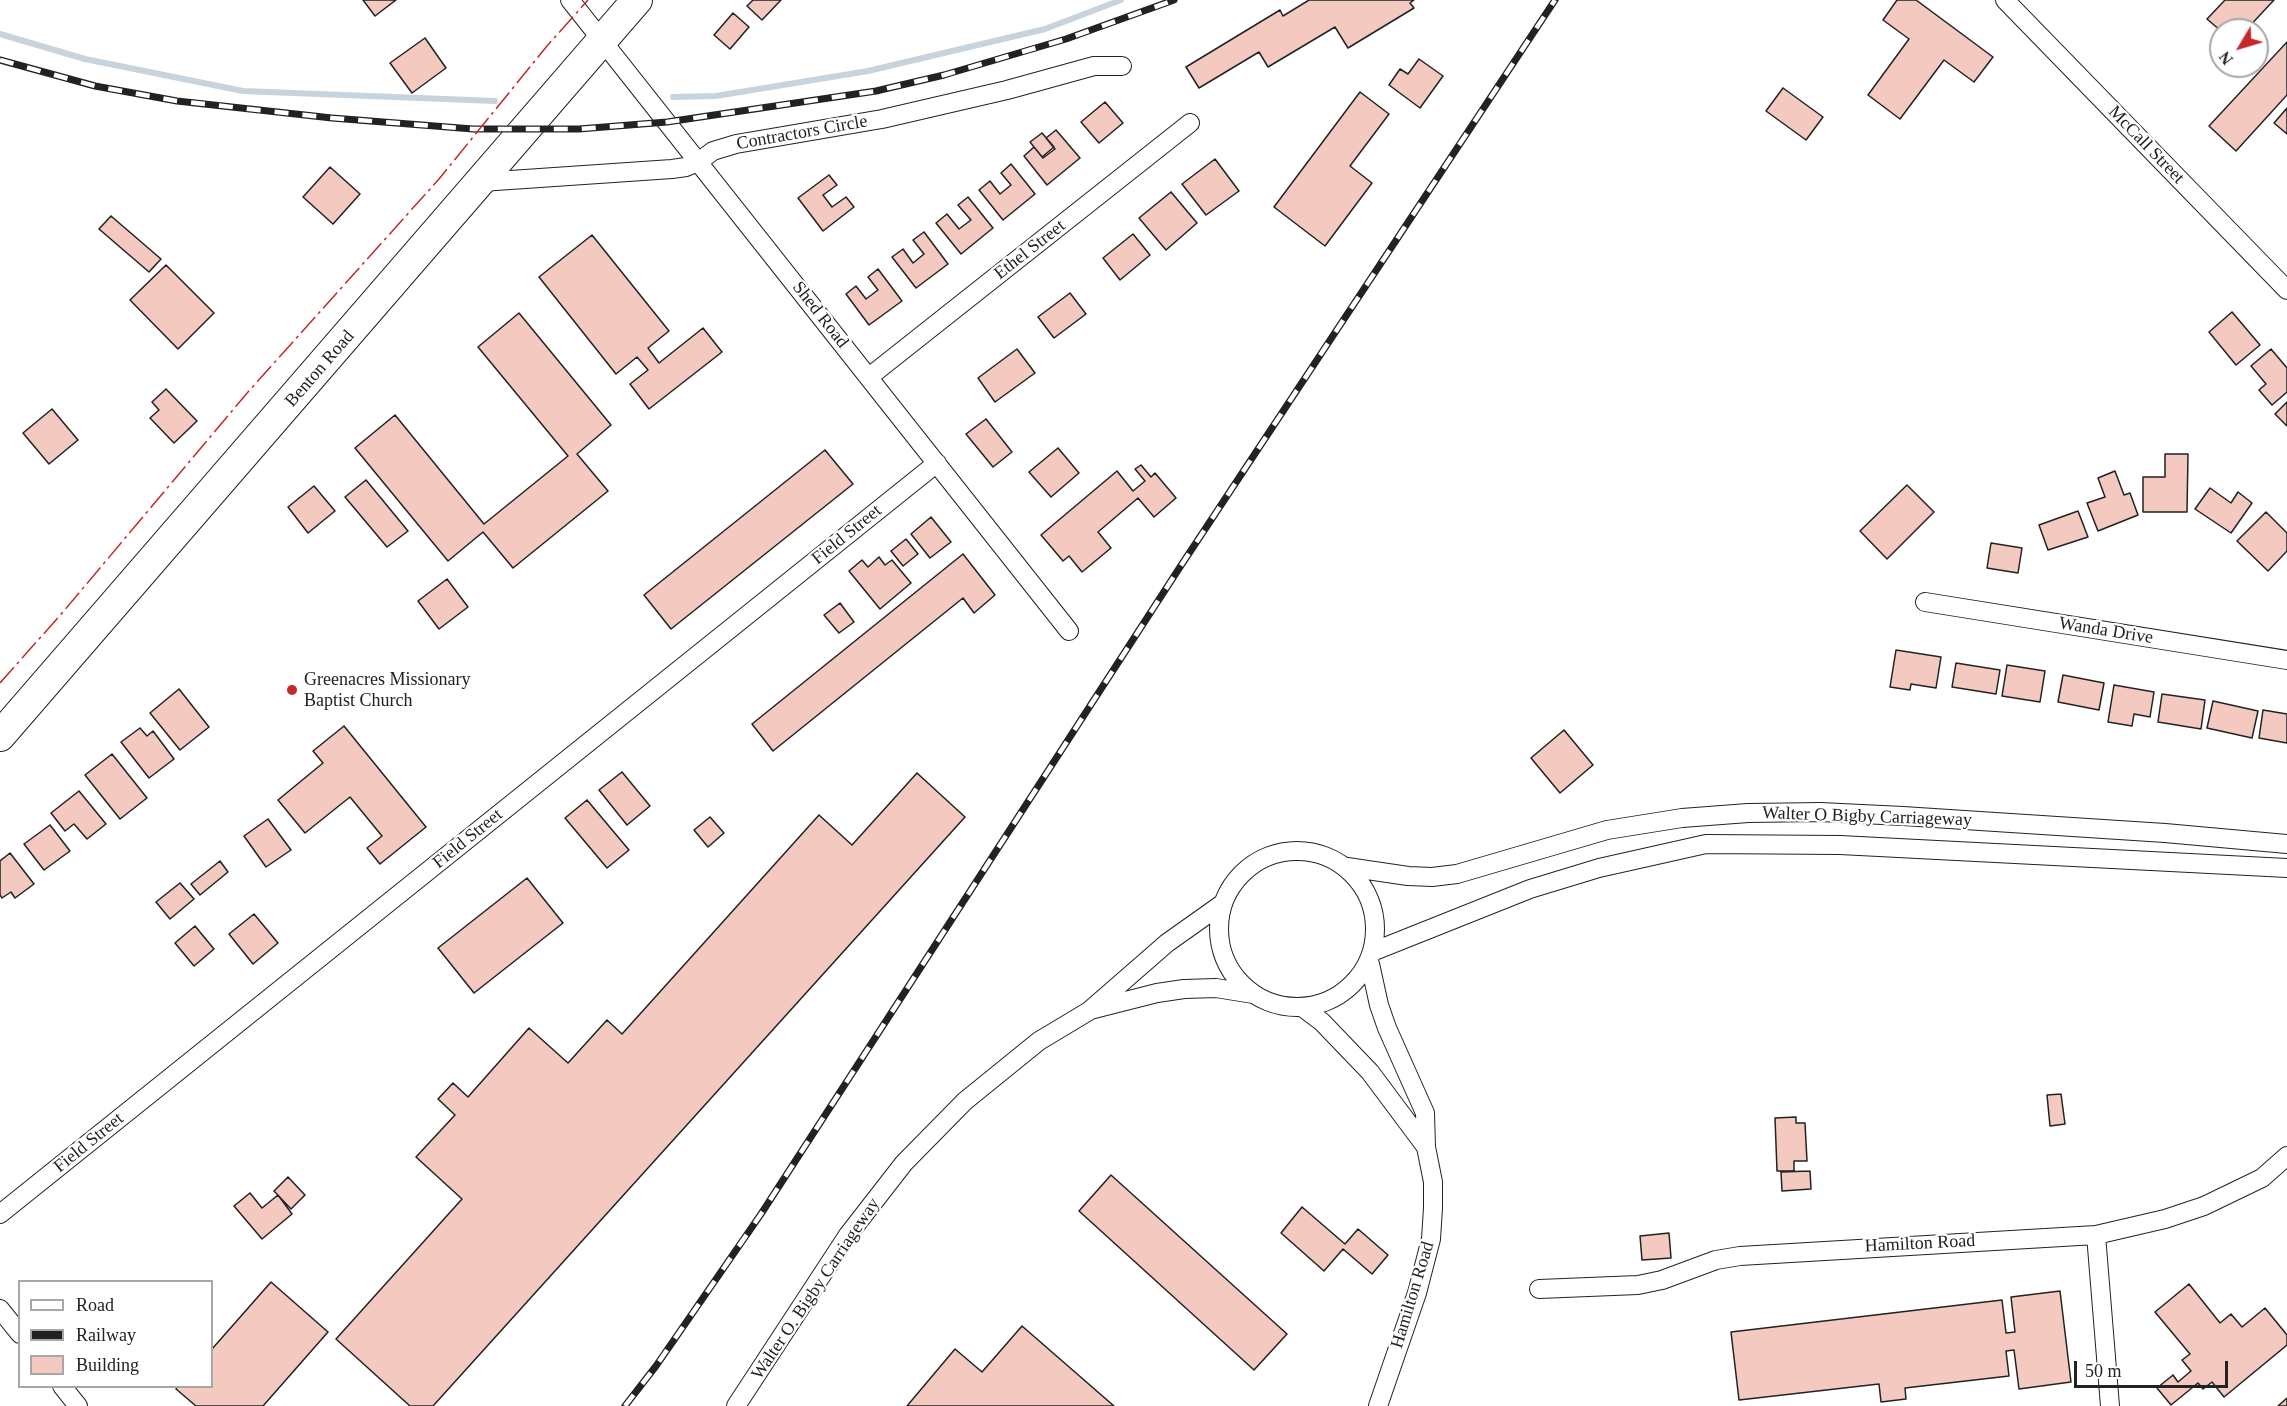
<!DOCTYPE html>
<html>
<head>
<meta charset="utf-8">
<style>
  body { margin:0 }
  #map { position:relative; width:2287px; height:1406px; overflow:hidden; background:#fff; font-family:Georgia,serif }
  canvas { display:block }
  .legend { position:absolute; left:18px; top:1280px; width:195px; height:108px; box-sizing:border-box; background:#fff; border:2px solid #a7a7a7; margin:0; padding:8px 10px; list-style:none; font-size:18px; color:#222 }
  .legend li { display:flex; align-items:center; gap:12px; height:30px }
  .legend b { width:30px; border:2px solid #a7a7a7 }
  .north { position:absolute; left:2209px; top:18px; width:60px; height:60px; box-sizing:border-box; background:#fff; border:2px solid #a7a7a7; border-radius:50%; rotate:232deg; font-size:16px; font-weight:700; line-height:24px; text-align:center; color:#222 }
  .north::after { content:''; display:block; margin:auto; width:21px; height:27px; background:#c62828; clip-path:polygon(50% 0,100% 100%,50% 72%,0 100%) }
  .scale { position:absolute; left:2074px; top:1361px; width:154px; height:27px; box-sizing:border-box; border:3px solid #222; border-top:0; padding-left:8px; font-size:18px; line-height:21px; white-space:nowrap; color:#222; -webkit-text-stroke:4px #fff; paint-order:stroke }
</style>
</head>
<body>
<div id="map">
<canvas width="2287" height="1406"></canvas>
<ul class="legend">
<li><b style="height:8px;background:#fff"></b>Road</li>
<li><b style="height:8px;background:#222"></b>Railway</li>
<li><b style="height:16px;background:#f3c9c0"></b>Building</li>
</ul>
<div class="north">N</div>
<div class="scale">50 m</div>
</div>
<script>
const c = document.querySelector('canvas').getContext('2d');
c.lineJoin = 'round';
function poly(rows) {
  const path = new Path2D();
  for (const r of rows) {
    if (r.length === 3) {
      path.moveTo(r[0] + r[2], r[1]);
      path.arc(r[0], r[1], r[2], 0, 2 * Math.PI);
      continue;
    }
    path.moveTo(r[0], r[1]);
    for (let i = 2; i < r.length; i += 2) path.lineTo(r[i], r[i + 1]);
  }
  return path;
}
function trace(path, color, width, dash) {
  c.strokeStyle = color;
  c.lineWidth = width;
  c.lineCap = dash ? 'butt' : 'round';
  c.setLineDash(dash || []);
  c.stroke(path);
}
function paint(path, color) {
  c.fillStyle = color;
  c.fill(path, 'evenodd');
}
function write(font, color, halo, rows, align = 'center') {
  c.font = font + ' Georgia,serif';
  c.lineWidth = 4.5;
  c.setLineDash([]);
  c.textBaseline = 'middle';
  c.strokeStyle = halo;
  c.fillStyle = color;
  for (const [text, x, y, turn = 0] of rows) {
    c.save();
    c.translate(x, y);
    c.rotate((+turn || 0) * Math.PI / 180);
    c.textAlign = isNaN(turn) ? turn : align;
    if (halo) c.strokeText(text, 0, 0);
    c.fillText(text, 0, 0);
    c.restore();
  }
}
trace(poly([
  [0,34,85,59,243,91,495,101],
  [673,97,716,96,868,71,1045,29,1121,0]
]), '#c7d3dd', 6);
const building = poly([
  [363,0,396,0,375,16,363,0],
  [753,0,781,0,762,20,747,6,753,0],
  [1309,0,1414,0,1410,3,1414,8,1348,48,1335,27,1268,67,1259,52,1199,88,1186,67,1280,10,1283,16,1309,0],
  [1897,0,1916,0,1993,57,1974,82,1944,60,1900,119,1868,95,1909,39,1883,20,1897,0],
  [2225,0,2274,0,2246,30,2221,31,2207,19,2225,0],
  [733,13,749,27,730,49,714,35,733,13],
  [425,38,446,68,412,93,390,63,425,38],
  [2287,42,2287,95,2236,151,2209,126,2287,42],
  [1419,59,1443,76,1420,108,1389,85,1400,69,1408,74,1419,59],
  [1783,88,1823,117,1806,140,1766,111,1783,88],
  [1360,92,1389,114,1350,166,1372,183,1325,246,1274,207,1360,92],
  [1105,102,1123,123,1099,143,1081,122,1105,102],
  [2287,108,2287,134,2274,123,2287,108],
  [1056,130,1080,158,1047,185,1024,156,1034,147,1043,158,1055,149,1046,138,1056,130],
  [1042,133,1054,147,1042,157,1030,142,1042,133],
  [1215,159,1239,191,1206,215,1182,184,1215,159],
  [1011,164,1035,194,1003,220,979,190,990,181,1000,194,1011,185,1001,173,1011,164],
  [330,167,360,194,333,224,303,197,330,167],
  [829,175,837,185,823,195,832,207,846,197,854,207,823,231,798,198,829,175],
  [1171,192,1197,223,1166,250,1139,218,1171,192],
  [968,197,993,228,961,254,936,223,947,214,959,229,971,220,958,205,968,197],
  [111,216,161,259,149,272,99,229,111,216],
  [924,232,948,264,916,288,892,257,903,249,913,263,924,254,913,240,924,232],
  [1133,234,1150,255,1120,280,1103,258,1133,234],
  [592,235,669,331,648,348,659,363,703,328,722,352,649,409,630,384,648,370,637,357,616,374,539,277,592,235],
  [166,265,214,313,178,349,130,300,166,265],
  [878,269,902,301,869,325,846,294,856,286,866,299,878,290,868,277,878,269],
  [1070,293,1086,314,1054,338,1038,317,1070,293],
  [2232,312,2260,345,2236,365,2209,332,2232,312],
  [519,313,611,425,577,454,608,491,513,568,483,532,448,561,355,448,395,415,484,524,568,456,478,347,519,313],
  [1017,349,1035,373,995,402,978,378,1017,349],
  [2271,349,2287,368,2287,392,2272,405,2259,390,2266,384,2251,366,2271,349],
  [166,389,197,421,174,443,150,418,159,410,152,402,166,389],
  [2287,402,2287,426,2275,414,2287,402],
  [52,409,78,440,49,464,23,433,52,409],
  [986,419,1012,452,993,467,966,434,986,419],
  [1058,448,1079,473,1051,497,1029,472,1058,448],
  [825,450,853,484,671,629,644,595,825,450],
  [2165,454,2188,454,2187,512,2143,512,2143,477,2165,477,2165,454],
  [1141,465,1151,477,1155,473,1176,498,1154,517,1138,498,1098,532,1111,548,1082,572,1069,556,1063,561,1041,535,1117,471,1133,491,1145,481,1135,469,1141,465],
  [2115,471,2124,495,2130,493,2138,515,2098,531,2087,503,2105,497,2098,478,2115,471],
  [366,480,408,531,387,547,345,497,366,480],
  [1907,485,1934,512,1887,559,1860,531,1907,485],
  [314,486,335,511,308,533,288,507,314,486],
  [2210,488,2231,503,2238,492,2252,503,2231,533,2195,509,2210,488],
  [2078,511,2088,537,2048,550,2039,525,2078,511],
  [2266,512,2287,533,2287,551,2268,571,2237,541,2266,512],
  [931,517,951,542,930,558,911,534,931,517],
  [906,539,918,554,903,566,891,551,906,539],
  [1991,543,2022,548,2018,573,1987,568,1991,543],
  [963,554,995,595,974,613,963,598,773,751,752,724,963,554],
  [879,557,885,565,892,560,911,583,880,609,849,571,862,560,868,567,879,557],
  [447,579,468,607,439,629,418,601,447,579],
  [840,603,854,622,839,633,824,615,840,603],
  [1896,650,1941,657,1936,688,1911,684,1910,690,1890,687,1896,650],
  [1956,663,2000,670,1996,694,1952,687,1956,663],
  [2007,665,2045,671,2040,702,2002,696,2007,665],
  [2063,675,2104,683,2099,710,2058,702,2063,675],
  [2114,685,2154,692,2150,717,2134,714,2132,726,2108,722,2114,685],
  [179,689,209,727,180,750,150,713,179,689],
  [2162,694,2205,700,2201,729,2158,722,2162,694],
  [2213,701,2258,711,2252,738,2207,728,2213,701],
  [2263,710,2287,714,2287,743,2259,738,2263,710],
  [344,726,426,827,380,864,367,848,382,836,350,797,305,833,278,800,323,763,313,751,344,726],
  [140,728,147,736,153,731,174,759,149,778,121,742,140,728],
  [1564,730,1593,765,1560,793,1531,758,1564,730],
  [112,754,147,798,120,819,85,775,112,754],
  [622,772,650,806,627,825,599,790,622,772],
  [917,773,965,817,433,1406,410,1406,336,1339,462,1199,416,1157,455,1115,438,1099,453,1083,468,1097,529,1028,568,1063,607,1020,622,1034,819,815,852,845,917,773],
  [79,791,106,824,87,839,74,824,65,831,51,813,79,791],
  [587,800,629,850,607,868,565,818,587,800],
  [710,817,724,833,708,847,694,830,710,817],
  [268,819,291,850,266,867,244,836,268,819],
  [50,825,70,851,44,870,24,844,50,825],
  [10,853,34,884,15,898,11,892,2,898,0,895,0,861,10,853],
  [220,861,228,872,200,895,191,884,220,861],
  [527,878,563,923,474,993,438,948,527,878],
  [180,883,194,899,170,919,156,902,180,883],
  [254,914,278,943,253,964,229,934,254,914],
  [195,926,214,949,194,966,175,943,195,926],
  [2061,1094,2065,1124,2050,1126,2047,1095,2061,1094],
  [1796,1117,1796,1123,1805,1123,1807,1161,1794,1161,1794,1171,1777,1171,1775,1118,1796,1117],
  [1810,1171,1811,1189,1782,1191,1781,1172,1810,1171],
  [1111,1175,1287,1334,1254,1370,1079,1211,1111,1175],
  [288,1177,305,1195,291,1209,274,1191,288,1177],
  [250,1193,262,1208,278,1195,292,1214,262,1239,234,1206,250,1193],
  [1302,1207,1345,1244,1358,1229,1388,1255,1372,1274,1343,1249,1324,1271,1281,1233,1302,1207],
  [1669,1233,1671,1258,1642,1260,1640,1236,1669,1233],
  [271,1282,328,1332,263,1406,196,1406,176,1389,178,1386,212,1386,212,1349,271,1282],
  [2189,1284,2220,1323,2231,1314,2242,1327,2265,1308,2287,1335,2287,1345,2224,1397,2212,1382,2203,1389,2198,1383,2171,1405,2157,1388,2173,1375,2178,1382,2191,1371,2182,1360,2190,1354,2155,1312,2189,1284],
  [2060,1291,2071,1382,2019,1389,2014,1350,2006,1351,2009,1376,1905,1388,1906,1399,1881,1402,1879,1384,1739,1400,1731,1332,2002,1300,2006,1333,2015,1332,2011,1297,2060,1291],
  [1022,1326,1114,1406,907,1406,955,1349,982,1372,1022,1326],
  [2287,1398,2287,1406,2278,1406,2287,1398]
]);
paint(building, '#f3c9c0');
trace(building, '#222', 1.5);
const street = poly([
  [570,0,1069,631],
  [2005,0,2287,290],
  [481,182,672,169,686,167,698,162,713,151,736,144,882,119,1007,90,1094,66,1122,66],
  [869,377,1190,123],
  [1925,602,2287,660],
  [1297,929,78],
  [1347,867,1408,876,1432,877,1457,874,1607,830,1682,818,1748,813,1820,812,1903,816,2165,833,2287,844],
  [1372,952,1530,889,1599,868,1706,844,1840,845,2287,868],
  [1370,964,1379,1005,1387,1028,1425,1113,1426,1147,1433,1182,1433,1208,1431,1239,1417,1293,1378,1406],
  [1302,1007,1322,1022,1370,1072,1426,1147],
  [1094,1009,1157,993,1184,989,1216,988,1253,994],
  [0,1214,937,463],
  [2096,1235,2110,1406],
  [1539,1289,1638,1285,1662,1280,1716,1260,1740,1256,2096,1235,2165,1219,2204,1206,2262,1178,2287,1156],
  [0,1309,20,1334],
  [62,1386,78,1406],
  [736,1406,848,1235,904,1163,965,1101,1039,1041,1089,1011,1167,943,1222,904]
]);
const primary = poly([
  [0,736,637,0]
]);
trace(street, '#222', 20);
trace(primary, '#222', 32);
trace(street, '#fff', 18);
trace(primary, '#fff', 30);
const rail = poly([
  [0,60,95,86,177,101,332,118,473,129,579,129,667,122,876,91,944,75,1066,39,1174,0],
  [625,1406,656,1366,761,1214,1180,567,1555,0]
]);
trace(rail, '#222', 7);
trace(rail, '#fff', 4.5, [14]);
trace(poly([
  [0,683,63,612,248,392,439,179,547,46,588,0]
]), '#c62828', 1.5, [21, 4.5, 3, 4.5]);
for (const [x, y, r, color] of [
  [292,690,6,"#c62828"]
]) {
  const dot = new Path2D();
  dot.arc(x, y, r, 0, 2 * Math.PI);
  c.fillStyle = color;
  c.fill(dot);
  trace(dot, '#fff', 2);
}
write('18px', '#222', '#fff', [
  ["Contractors Circle",802,133,-10],
  ["McCall Street",2146,145,46],
  ["Ethel Street",1030,250,-38],
  ["Shed Road",820,315,52],
  ["Benton Road",320,369,-49],
  ["Field Street",847,535,-39],
  ["Wanda Drive",2106,631,9],
  ["Walter O Bigby Carriageway",1867,817,2],
  ["Field Street",468,839,-39],
  ["Field Street",89,1143,-39],
  ["Hamilton Road",1920,1244,-3],
  ["Walter O. Bigby Carriageway",816,1289,-56],
  ["Hamilton Road",1413,1295,-73]
]);
write('18px', '#222', '#fff', [
  ["Greenacres Missionary",304,680],
  ["Baptist Church",304,701]
], 'left');
</script>
</body>
</html>
